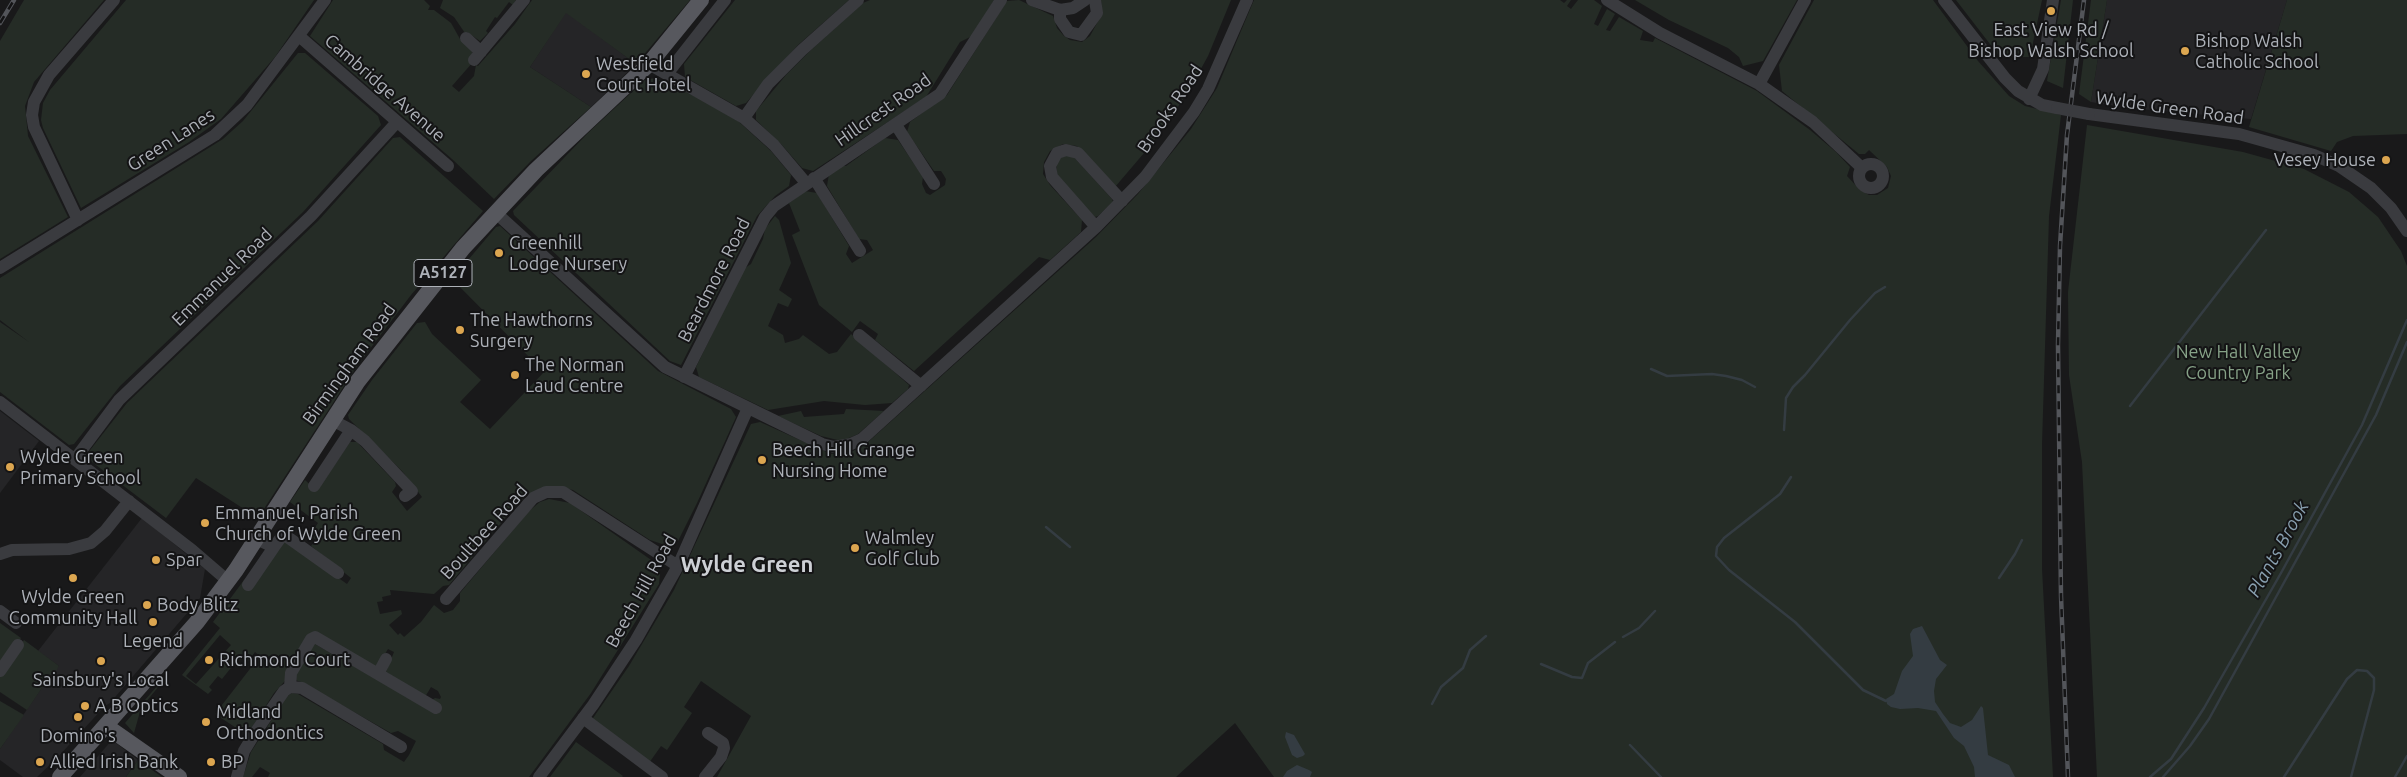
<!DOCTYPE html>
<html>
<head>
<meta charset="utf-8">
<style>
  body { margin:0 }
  canvas { display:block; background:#19191a }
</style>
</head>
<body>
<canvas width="2407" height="777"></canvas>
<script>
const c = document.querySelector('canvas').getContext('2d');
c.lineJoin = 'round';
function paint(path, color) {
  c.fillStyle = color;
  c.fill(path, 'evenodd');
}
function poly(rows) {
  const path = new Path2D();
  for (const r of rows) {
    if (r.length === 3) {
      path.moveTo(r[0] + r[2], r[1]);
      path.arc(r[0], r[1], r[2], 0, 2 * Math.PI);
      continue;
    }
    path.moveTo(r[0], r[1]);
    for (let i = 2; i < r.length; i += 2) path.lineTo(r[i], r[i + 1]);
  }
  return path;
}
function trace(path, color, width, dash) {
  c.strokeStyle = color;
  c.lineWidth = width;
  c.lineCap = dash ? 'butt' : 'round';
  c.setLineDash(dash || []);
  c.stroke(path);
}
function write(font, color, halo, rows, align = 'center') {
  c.font = font + ' Ubuntu,sans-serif';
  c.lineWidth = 4;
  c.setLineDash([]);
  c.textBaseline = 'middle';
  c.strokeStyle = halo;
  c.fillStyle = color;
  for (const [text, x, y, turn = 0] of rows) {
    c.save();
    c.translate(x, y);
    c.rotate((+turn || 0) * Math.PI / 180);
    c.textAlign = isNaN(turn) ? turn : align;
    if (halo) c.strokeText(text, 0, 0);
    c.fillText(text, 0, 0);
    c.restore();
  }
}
paint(poly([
  [2107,0,2287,0,2251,119,2129,108,2091,102],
  [566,12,636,64,591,107,530,67],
  [0,411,39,441,0,493],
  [142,518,205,569,200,598,110,703,105,706,56,759,37,777,23,777,0,760,0,749,54,670,59,666,38,651],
  [112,740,138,760,126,777,80,777]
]), '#252527');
paint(poly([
  [24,0,104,0,34,82,25,106,28,136,68,217,0,259,0,41],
  [126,0,314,0,275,57,221,119,189,142,81,208,43,128,41,120,43,103,50,90],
  [333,0,424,0,430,6,428,10,434,10,451,23,460,39,472,51,473,62,452,86,459,92,474,76,476,65,478,66,515,24,532,0,690,0,636,64,566,13,530,67,591,107,531,161,494,199,452,159,310,36],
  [443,0,516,0,513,5,509,2,497,18,495,17,486,31,488,33,480,41,467,32,465,33,454,17,440,8],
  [735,0,849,0,798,45,746,103,736,106,685,77,684,64],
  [870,0,994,0,972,36,960,42,926,97,813,171,802,168,781,144,756,120,756,111,786,75,811,50,863,3],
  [1019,0,1053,16,1057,28,1063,35,1070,40,1082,42,1090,36,1102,14,1101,0,1231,0,1208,56,1187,94,1150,146,1115,187,1077,146,1063,144,1050,151,1044,162,1043,174,1050,185,1082,220,1081,232,1050,260,1039,257,914,371,875,340,878,334,860,321,852,332,819,305,792,235,800,231,789,203,805,191,817,193,849,246,846,254,852,263,873,250,867,240,859,239,827,186,829,174,841,166,846,166,885,138,898,140,923,177,922,184,926,193,930,195,945,185,946,179,943,174,941,171,934,171,907,132,910,122,947,95,1007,1],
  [1254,0,1560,0,1564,3,1567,0,1571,0,1567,6,1571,9,1578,0,1594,0,1602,6,1594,24,1598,26,1607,9,1615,14,1606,30,1610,31,1619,17,1643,31,1640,40,1653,42,1655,38,1757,91,1810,130,1836,152,1850,167,1847,176,1860,190,1869,195,1877,195,1888,188,1891,176,1887,167,1869,150,1865,154,1859,154,1782,91,1779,65,1814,0,1933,0,1978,61,2009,96,2025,106,2061,115,2049,216,2042,444,2042,569,2053,777,1274,777,1235,723,1176,777,717,777,751,716,701,681,684,707,692,713,667,750,661,746,649,763,591,721,629,666,674,590,751,424,760,422,831,454,853,451,867,443,1096,237,1138,194,1191,129,1217,88],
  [1635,0,1797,0,1763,61,1743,66,1739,57,1728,48,1669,20],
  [1956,0,2042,0,2030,57,2000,57],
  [2061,0,2073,0,2063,88,2047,81],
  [2091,0,2107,0,2091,102,2079,94],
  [2287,0,2407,0,2407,134,2353,136,2337,142,2331,151,2249,127],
  [298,53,305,53,378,116,381,125,303,212,120,386,74,444,69,445,0,392,0,322,29,342,0,320,0,278,223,139,243,121],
  [655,78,701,99,738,121,771,151,791,175,789,186,775,196,757,216,681,365,670,361,514,215,513,211,588,133,645,80],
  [2087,125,2243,152,2304,169,2349,192,2378,217,2401,251,2407,266,2407,777,2097,777,2082,462,2069,375,2068,292],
  [400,137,483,211,411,295,357,366,258,518,196,478,166,518,92,462,87,454,127,403,318,221,393,138],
  [1071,154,1112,199,1113,202,1098,216,1095,217,1057,178,1056,159],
  [775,216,779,220,791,263,779,290,792,299,788,307,778,303,768,326,783,335,785,343,799,339,803,335,829,354,837,352,851,334,909,385,908,389,892,403,865,405,824,401,768,410,699,377,696,367,745,268,751,264,763,239,765,229],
  [500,226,658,371,731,409,736,417,697,503,678,541,665,545,650,540,573,490,568,489,529,494,516,505,449,585,443,586,434,594,390,590,391,595,382,597,383,601,377,602,380,614,401,610,402,614,389,625,398,635,400,633,404,637,421,622,434,605,444,613,453,610,460,601,460,593,529,511,540,502,549,499,570,503,654,562,660,574,659,584,591,693,529,777,268,777,270,773,260,767,252,777,243,777,251,752,287,696,292,693,298,694,383,744,384,750,404,762,409,755,416,741,398,731,391,733,301,682,295,680,295,672,313,643,437,714,440,707,432,700,435,698,440,699,441,697,438,691,431,687,425,697,386,672,394,652,388,649,377,667,318,634,284,682,274,693,247,735,215,714,260,656,255,652,248,661,238,659,222,679,218,676,209,687,212,690,208,694,182,675,220,628,213,622,244,580,281,543,286,542,290,544,347,584,351,578,311,546,316,540,305,532,308,529,312,532,318,523,290,502,305,480,317,491,350,442,357,442,395,482,396,486,392,492,407,511,422,497,402,471,349,419,348,415,372,380,417,323,425,322,432,334,481,380,460,402,490,429,544,372,452,279,496,227],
  [220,635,231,645,196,684,186,676],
  [846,409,884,411,858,434,842,441,821,436,778,416,801,411,804,417,844,414],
  [0,623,21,638,0,668],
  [24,640,59,666,56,671,54,670,27,710,0,692,0,675],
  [158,685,159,686,141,708,134,733,125,723],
  [0,701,24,715,0,749],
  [576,742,623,776,622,777,550,777],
  [138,760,152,770,162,777,126,777]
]), '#252c26');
paint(poly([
  [1922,626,1940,660,1947,665,1936,679,1934,691,1935,702,1943,714,1950,723,1961,727,1972,720,1981,706,1983,708,1988,755,2009,765,2015,777,1975,777,1974,767,1964,746,1954,738,1936,711,1918,708,1900,709,1891,707,1887,704,1886,699,1894,694,1902,671,1913,656,1910,634,1913,629],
  [1286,732,1294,735,1305,754,1303,756,1297,758,1292,755,1285,737],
  [1297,765,1309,770,1312,772,1310,777,1283,777,1287,771]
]), '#343c42');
trace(poly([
  [1651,369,1667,376,1712,374,1726,376,1742,380,1755,387],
  [2130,406,2266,230],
  [1784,430,1786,398,1793,387,1805,375,1850,320,1875,293,1885,287],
  [1791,477,1780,494,1724,538,1717,547,1716,556,1729,570,1795,622,1863,690,1886,701],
  [1046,527,1070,547],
  [1999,578,2015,554,2022,540],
  [1623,637,1639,628,1655,611],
  [1541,664,1572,677,1582,678,1588,663,1615,642],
  [1432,704,1441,687,1463,668,1470,650,1486,636],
  [1630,745,1661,777],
  [2150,777,2171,759,2204,708,2281,573,2362,425,2407,320],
  [2163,777,2190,746,2209,719,2376,415,2407,342],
  [2284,777,2347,679,2357,670,2367,671,2374,678,2374,690,2351,777],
  [2395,777,2407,756]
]), '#343c42', 2.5);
trace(poly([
  [1032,0,1060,10,1073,8,1085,0],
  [1607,0,1660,33,1759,84,1813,122,1862,168],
  [1944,0,2005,78,2018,91,2042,105,2057,108],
  [1060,10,1060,19,1069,32,1081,35,1097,13,1095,0],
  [299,36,448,166],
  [466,38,481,52],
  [474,60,524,0],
  [649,64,744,118,774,145,806,183],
  [667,74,725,0],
  [1759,84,1805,0],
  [2029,99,2043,69,2053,0],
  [2089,114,2239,134,2314,155,2339,166,2371,188,2391,208,2407,231],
  [744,118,768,84,802,50,858,0],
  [896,125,934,184],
  [1871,176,12],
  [814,178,860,251],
  [495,212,665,367,822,444,834,447,851,444,862,439,1096,227,1145,177,1194,112,1208,89,1247,0],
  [78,220,34,127,32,115,34,102,49,75,114,0],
  [1096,227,1052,177,1050,166,1057,153,1066,150,1078,153,1122,201],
  [0,268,215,135,247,105,325,0],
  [859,335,921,386],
  [684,377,765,217,774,206,940,94,1001,0],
  [0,402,192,550,228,581],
  [332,420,351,430,365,441,412,491,405,496],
  [75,459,119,400,311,216,397,122],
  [314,486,351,430],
  [256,539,274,547,282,536,286,536,338,573],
  [0,554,12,550,69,549,91,543,105,531,129,501],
  [248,585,274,547],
  [446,599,533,498,546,492,563,492,678,566],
  [0,611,16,623],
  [0,671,18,645],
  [378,674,386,659],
  [290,687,291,673,311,639,315,637,436,708],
  [583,718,662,777],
  [237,777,244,751,255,733,284,691,290,687,302,688,401,747],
  [539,777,593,705,636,640,678,566,748,408],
  [705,777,721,757,724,748,723,743,708,733]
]), '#3a3b3f', 12);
trace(poly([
  [106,726,179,777],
  [60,777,197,622,236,570,358,381,463,248,536,170,649,64,701,0]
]), '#57585e', 16);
const rail = poly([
  [0,23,14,0],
  [2068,777,2061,596,2058,345,2060,246,2067,135,2084,0]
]);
trace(rail, '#53555a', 4.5);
trace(rail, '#141415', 2.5, [8]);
trace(poly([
  [2057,108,2089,114]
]), '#3a3b3f', 12);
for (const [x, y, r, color] of [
  [2051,11,5,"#dca650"],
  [2185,51,5,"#dca650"],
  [586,74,5,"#dca650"],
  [2386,160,5,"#dca650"],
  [499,253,5,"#dca650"],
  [460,330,5,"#dca650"],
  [515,375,5,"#dca650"],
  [762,460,5,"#dca650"],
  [10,467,5,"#dca650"],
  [205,523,5,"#dca650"],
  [855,548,5,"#dca650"],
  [156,560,5,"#dca650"],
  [73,578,5,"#dca650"],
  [147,605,5,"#dca650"],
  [153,622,5,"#dca650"],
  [209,660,5,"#dca650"],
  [101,661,5,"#dca650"],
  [85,706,5,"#dca650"],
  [78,717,5,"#dca650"],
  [206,722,5,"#dca650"],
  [40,762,5,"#dca650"],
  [211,762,5,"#dca650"]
]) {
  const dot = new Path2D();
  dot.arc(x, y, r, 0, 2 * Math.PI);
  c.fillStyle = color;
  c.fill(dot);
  trace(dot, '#141415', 2);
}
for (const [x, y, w] of [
  [443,273,58]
]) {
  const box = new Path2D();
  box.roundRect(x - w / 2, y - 13.5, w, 27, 4);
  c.fillStyle = '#141415';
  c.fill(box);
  trace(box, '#adb1b8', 1);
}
write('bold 16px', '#adb1b8', null, [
  ["A5127",443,273]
]);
write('18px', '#adb1b8', '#141415', [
  ["East View Rd /",2051,30,"center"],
  ["Bishop Walsh School",2051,51,"center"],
  ["Bishop Walsh",2195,41],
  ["Catholic School",2195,62],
  ["Westfield",596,64],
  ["Court Hotel",596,85],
  ["Vesey House",2376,160,"right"],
  ["Greenhill",509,243],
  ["Lodge Nursery",509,264],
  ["The Hawthorns",470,320],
  ["Surgery",470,341],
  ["The Norman",525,365],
  ["Laud Centre",525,386],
  ["Beech Hill Grange",772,450],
  ["Nursing Home",772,471],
  ["Wylde Green",20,457],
  ["Primary School",20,478],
  ["Emmanuel, Parish",215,513],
  ["Church of Wylde Green",215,534],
  ["Walmley",865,538],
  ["Golf Club",865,559],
  ["Spar",166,560],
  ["Wylde Green",73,597,"center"],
  ["Community Hall",73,618,"center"],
  ["Body Blitz",157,605],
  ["Legend",153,641,"center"],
  ["Richmond Court",219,660],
  ["Sainsbury's Local",101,680,"center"],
  ["A B Optics",95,706],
  ["Midland",216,712],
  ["Orthodontics",216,733],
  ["Domino's",78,736,"center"],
  ["Allied Irish Bank",50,762],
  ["BP",221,762]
], 'left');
write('18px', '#adb1b8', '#141415', [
  ["Cambridge Avenue",385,88,41],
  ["Wylde Green Road",2170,108,8],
  ["Brooks Road",1170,109,-56],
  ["Hillcrest Road",883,110,-35],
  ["Green Lanes",171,140,-33],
  ["Emmanuel Road",222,277,-44],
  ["Beardmore Road",714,280,-63],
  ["Birmingham Road",349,364,-54],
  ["Boultbee Road",484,532,-48],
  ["Beech Hill Road",641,591,-61]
]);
write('18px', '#86a187', '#141415', [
  ["New Hall Valley",2238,352],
  ["Country Park",2238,373]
]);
write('italic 19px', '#889faf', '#141415', [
  ["Plants Brook",2278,549,-61]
]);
write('bold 22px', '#cdd0d5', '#141415', [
  ["Wylde Green",747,565]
]);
</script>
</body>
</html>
